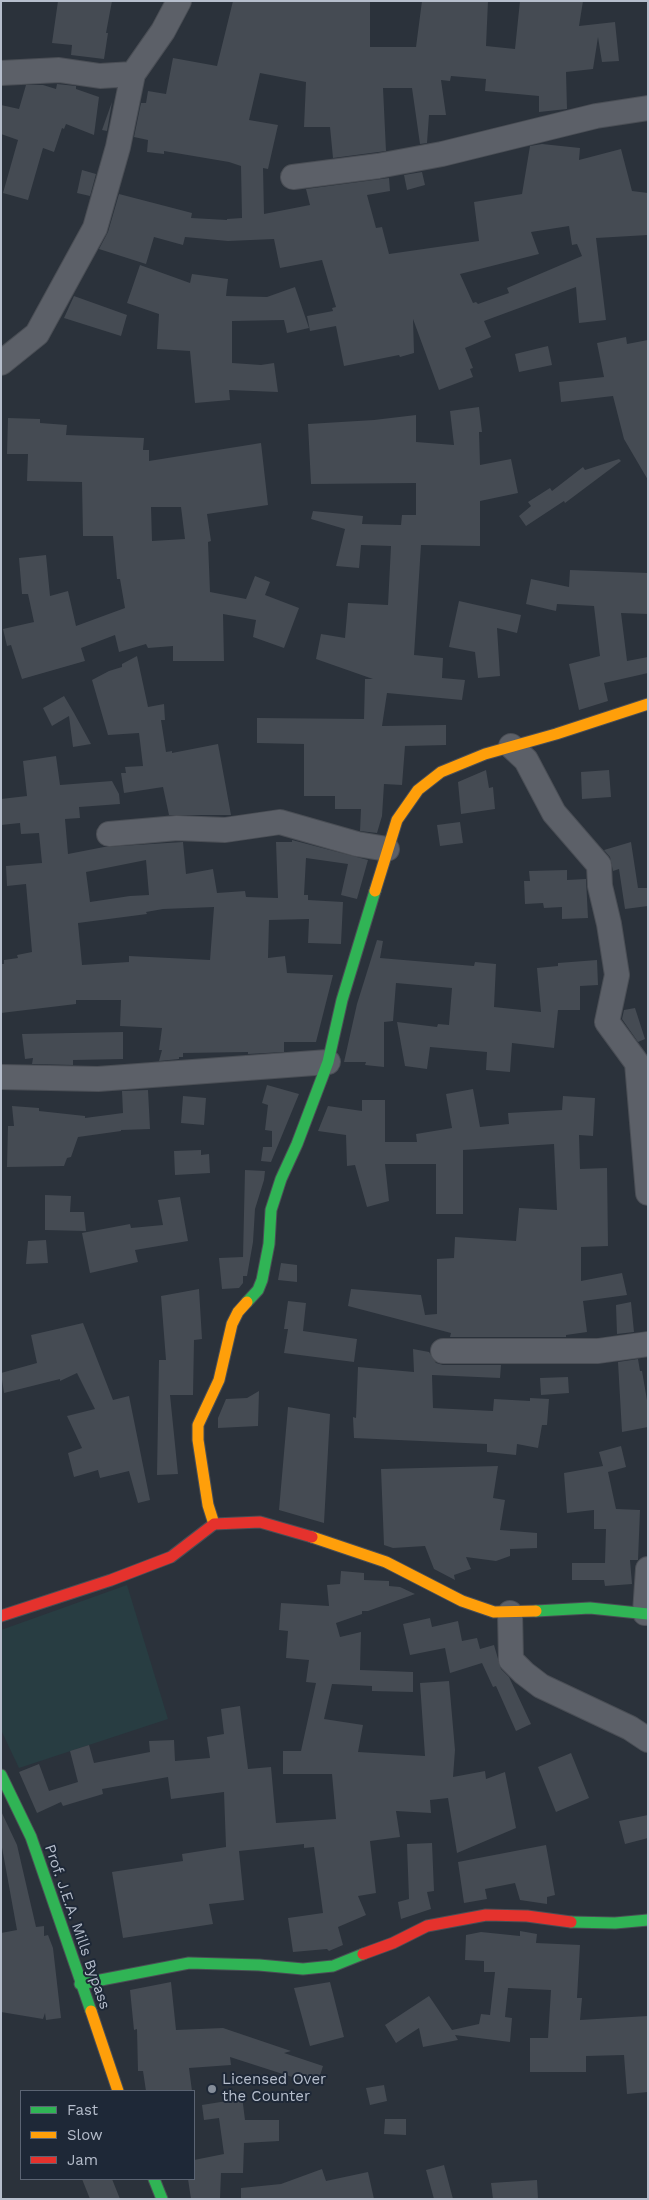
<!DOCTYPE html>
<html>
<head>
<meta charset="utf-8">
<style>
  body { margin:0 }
  #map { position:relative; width:649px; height:2200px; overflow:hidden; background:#2b323b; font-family:"Work Sans",sans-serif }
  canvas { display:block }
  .frame { position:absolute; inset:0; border:2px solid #b6becc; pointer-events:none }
  .legend { position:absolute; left:20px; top:2090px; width:175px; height:90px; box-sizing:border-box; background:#1e2837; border:1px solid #5b6473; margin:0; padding:6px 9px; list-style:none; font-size:15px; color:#b6becc }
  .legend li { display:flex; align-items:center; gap:10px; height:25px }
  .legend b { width:25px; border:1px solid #5b6473 }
</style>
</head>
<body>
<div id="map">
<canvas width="649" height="2200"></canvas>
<div class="frame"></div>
<ul class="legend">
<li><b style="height:6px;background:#30b455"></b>Fast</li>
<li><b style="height:6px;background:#ff9f0a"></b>Slow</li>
<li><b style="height:6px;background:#e5322d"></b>Jam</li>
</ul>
</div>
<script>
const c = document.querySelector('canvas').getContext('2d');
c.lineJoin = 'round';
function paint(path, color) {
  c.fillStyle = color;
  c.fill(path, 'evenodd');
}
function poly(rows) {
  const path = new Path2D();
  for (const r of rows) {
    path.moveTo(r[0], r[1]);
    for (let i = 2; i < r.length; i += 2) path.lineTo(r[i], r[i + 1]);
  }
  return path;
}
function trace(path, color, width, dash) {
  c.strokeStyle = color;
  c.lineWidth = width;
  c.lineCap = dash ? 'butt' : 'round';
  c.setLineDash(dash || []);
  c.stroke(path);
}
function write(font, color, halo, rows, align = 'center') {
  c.font = font + ' "Work Sans",sans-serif';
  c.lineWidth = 4;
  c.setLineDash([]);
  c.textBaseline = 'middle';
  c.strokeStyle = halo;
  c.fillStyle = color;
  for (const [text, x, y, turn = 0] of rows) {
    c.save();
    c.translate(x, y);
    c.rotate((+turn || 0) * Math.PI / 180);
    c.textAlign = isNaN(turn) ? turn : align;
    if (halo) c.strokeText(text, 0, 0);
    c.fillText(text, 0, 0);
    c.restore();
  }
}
paint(poly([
  [127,1585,168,1719,19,1768,1,1730,1,1630]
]), '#283d42');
paint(poly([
  [58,1,112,1,106,33,108,33,104,59,71,55,72,45,52,43],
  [233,1,370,1,370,47,416,47,422,1,488,1,486,46,515,49,520,1,583,1,579,26,615,22,619,61,602,62,598,37,593,69,566,72,567,109,539,112,539,96,485,91,486,79,451,76,450,81,441,80,446,115,429,115,427,143,420,144,412,88,383,88,386,151,333,158,330,127,304,127,306,82,260,73,249,120,278,125,268,169,263,168,264,214,310,205,306,189,389,178,390,191,367,195,376,228,382,227,389,254,479,241,474,202,522,194,530,146,542,144,580,148,579,160,621,149,632,191,648,193,648,235,596,238,606,320,579,323,576,287,484,321,491,337,465,348,473,368,470,369,473,377,439,390,413,319,414,353,400,357,399,355,344,366,336,326,310,331,307,316,333,311,332,308,336,307,322,260,280,268,274,239,228,241,185,237,183,245,154,237,146,264,99,249,108,232,119,194,192,213,191,218,227,220,227,219,242,218,241,166,229,162,164,151,164,154,147,152,148,140,134,137,141,103,146,103,148,91,166,94,173,58,217,66],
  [569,226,572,245,577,244,582,256,507,288,509,293,478,304,476,302,473,303,460,274,539,254,531,232],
  [57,84,76,86,76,89,99,97,94,135,66,124,64,129,62,128,54,152,43,148,28,200,3,193,18,140,1,134,1,105,19,109,26,85,43,85,56,89],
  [112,102,107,131,102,130],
  [82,170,96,174,90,196,77,193],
  [422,172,425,185,407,190,404,175],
  [140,265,190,283,192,274,228,279,226,296,267,297,295,287,309,328,287,333,284,320,232,321,232,363,261,365,274,363,278,392,229,390,230,400,195,403,190,351,157,349,159,314,127,303],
  [74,296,127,315,121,336,64,318],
  [626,337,627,344,648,340,648,480,624,439,613,396,561,402,559,382,604,377,597,343],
  [548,346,552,365,519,372,515,354],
  [479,407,482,432,479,432,480,465,511,459,518,493,480,501,480,546,421,545,414,655,443,658,442,678,465,680,462,700,387,693,382,726,446,725,446,745,405,746,402,785,384,784,382,816,377,833,360,831,361,809,335,809,335,796,304,796,304,744,257,743,257,718,364,719,365,679,373,679,316,659,321,634,345,638,348,603,388,605,391,546,361,545,359,568,336,566,345,529,311,519,313,511,363,516,362,524,401,525,402,515,416,515,416,483,311,484,308,424,374,420,416,415,416,442,454,445,450,411],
  [8,418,40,419,40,423,67,425,66,435,144,438,143,450,149,450,149,461,261,443,268,505,207,514,211,541,208,542,210,592,246,599,255,576,270,582,265,595,299,608,284,648,253,637,256,620,223,614,224,661,173,661,173,646,148,648,146,644,119,652,115,635,81,648,85,661,22,679,11,645,7,646,3,629,34,622,28,594,22,594,19,558,46,555,50,596,68,591,76,626,125,608,120,579,117,579,113,536,83,536,82,482,27,481,28,454,7,454],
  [151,507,181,507,185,539,152,541],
  [619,459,621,461,565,503,564,501,526,526,519,516,531,506,528,502,550,488,552,491,583,467,585,470],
  [570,570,648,573,648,614,621,613,627,661,648,657,648,673,604,683,608,701,579,710,569,664,600,656,594,606,557,604,556,611,526,604,531,579,569,587],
  [459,601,521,615,517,633,497,628,500,676,478,678,475,652,449,647],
  [137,656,148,707,164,704,165,720,161,720,166,752,172,751,172,753,218,744,231,815,169,815,163,787,124,793,121,773,126,773,125,767,143,766,139,733,108,735,92,680,109,671,122,667,122,664],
  [64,696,74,713,91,744,73,747,69,716,52,726,43,708],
  [56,756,60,785,112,781,119,794,120,804,79,807,80,818,65,819,68,854,104,847,183,842,186,874,213,869,217,893,245,891,246,897,278,898,276,842,292,842,292,840,368,860,357,899,341,895,348,864,306,858,304,895,308,895,308,900,343,902,341,944,308,943,309,919,269,920,268,958,285,956,287,973,333,975,316,1042,284,1042,284,1052,248,1054,248,1052,183,1053,183,1057,179,1057,179,1059,159,1061,162,1050,159,1050,162,1028,120,1026,121,1000,76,1000,76,1004,1,1013,1,964,4,964,4,960,18,958,17,955,32,952,26,884,7,886,6,866,42,863,39,833,21,834,20,823,1,825,1,799,27,796,23,761],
  [146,860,149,895,130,896,90,902,86,872],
  [214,907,210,960,129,956,129,962,82,965,78,923,147,914,146,912,163,909],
  [486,770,489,788,493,787,495,809,461,814,458,782],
  [609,770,611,797,582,799,581,772],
  [460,822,463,843,440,846,437,825],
  [631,842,638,888,648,888,648,906,625,909,619,869,613,871,610,857,604,850],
  [567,870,567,880,586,879,588,918,562,919,562,907,544,908,543,903,525,904,524,881,530,881,529,871],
  [377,940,383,941,380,958,474,966,475,962,496,964,494,1007,541,1012,537,968,558,966,558,963,597,960,598,985,580,986,580,1010,558,1010,554,1048,512,1043,510,1072,486,1070,487,1052,430,1047,427,1069,405,1066,397,1022,437,1027,438,1024,449,1025,452,988,396,983,393,1021,384,1022,384,1067,365,1065,366,1062,344,1062,357,1004],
  [635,1008,645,1039,638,1042,622,1019,624,1010],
  [123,1032,123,1059,73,1060,73,1065,32,1064,33,1058,25,1059,22,1034],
  [267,1085,299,1094,271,1162,261,1161,263,1147,272,1147,272,1131,265,1130,268,1105,262,1103],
  [473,1089,480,1127,509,1124,508,1113,562,1110,563,1096,595,1098,593,1136,579,1135,580,1169,607,1168,608,1246,581,1247,581,1281,622,1273,627,1295,583,1301,587,1332,566,1335,566,1337,450,1337,451,1333,348,1306,351,1289,421,1295,425,1315,437,1314,437,1259,454,1258,455,1237,516,1241,519,1208,557,1210,554,1144,463,1150,463,1214,436,1214,436,1164,385,1164,389,1201,367,1207,355,1165,347,1166,346,1135,318,1131,328,1106,362,1111,362,1100,385,1100,385,1142,417,1142,416,1134,452,1128,446,1094],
  [148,1090,150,1129,121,1130,121,1131,78,1137,71,1157,67,1158,64,1166,7,1167,8,1126,14,1126,12,1106,39,1108,39,1111,85,1116,85,1118,123,1113,122,1091],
  [183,1096,206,1098,204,1125,181,1123],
  [201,1150,201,1155,209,1154,210,1173,175,1175,174,1151],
  [245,1170,265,1171,264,1180,255,1209,253,1242,247,1276,243,1276,243,1283,239,1288,222,1289,219,1258,243,1257],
  [45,1195,71,1196,70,1212,84,1212,86,1231,45,1230],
  [180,1197,188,1241,135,1250,138,1262,90,1273,82,1233,130,1224,131,1228,163,1225,158,1200],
  [46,1240,48,1263,26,1264,28,1241],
  [281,1263,297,1265,297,1282,278,1280],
  [199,1289,202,1339,194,1340,193,1395,170,1395,178,1474,157,1475,159,1360,166,1360,161,1296],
  [288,1301,306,1303,303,1331,357,1339,354,1362,284,1353,288,1329,284,1329],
  [631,1302,634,1332,617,1334,616,1305],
  [83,1323,113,1400,129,1396,150,1500,138,1503,129,1471,100,1478,98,1470,74,1477,68,1453,82,1448,67,1416,95,1409,77,1373,60,1381,60,1379,4,1393,1,1373,37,1363,31,1335],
  [413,1349,429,1352,436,1363,443,1365,501,1365,500,1378,432,1375,433,1408,493,1411,494,1399,530,1401,530,1398,549,1399,547,1425,542,1425,538,1448,517,1444,516,1455,487,1452,487,1444,354,1438,353,1417,356,1418,358,1367,414,1372],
  [638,1359,640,1371,642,1371,648,1406,648,1427,622,1432,618,1362],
  [568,1377,569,1393,541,1395,540,1378],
  [259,1391,258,1426,218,1428,218,1418,226,1399,247,1398],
  [288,1407,330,1414,324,1523,279,1510],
  [621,1446,626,1467,608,1472,616,1509,640,1510,638,1560,630,1560,632,1584,605,1586,604,1580,572,1580,572,1563,605,1563,606,1529,594,1529,594,1510,567,1513,564,1473,603,1466,599,1452],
  [498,1466,493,1498,505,1500,500,1530,537,1533,537,1548,510,1549,510,1556,496,1561,466,1557,471,1569,454,1575,455,1580,434,1569,425,1546,393,1548,384,1545,381,1469],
  [341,1571,364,1573,364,1580,389,1581,389,1586,400,1587,415,1594,368,1611,362,1611,362,1614,336,1623,340,1637,361,1632,360,1670,413,1672,413,1692,372,1691,372,1686,332,1684,324,1719,363,1725,358,1752,425,1756,420,1683,449,1681,455,1750,453,1777,485,1771,486,1779,505,1772,516,1828,457,1853,448,1798,430,1800,431,1813,396,1811,400,1837,370,1841,376,1893,358,1896,366,1915,338,1927,343,1945,329,1951,327,1949,293,1952,288,1918,323,1913,314,1847,304,1848,304,1844,239,1851,244,1900,209,1904,213,1924,123,1938,112,1872,183,1861,182,1854,226,1847,224,1792,171,1799,168,1777,102,1789,103,1794,63,1806,61,1802,37,1813,19,1772,39,1764,49,1791,78,1782,70,1751,89,1745,94,1763,150,1752,149,1741,174,1740,175,1761,210,1758,207,1737,224,1734,221,1709,240,1706,248,1769,271,1767,276,1823,336,1819,332,1774,283,1774,283,1751,301,1751,316,1683,306,1682,309,1660,286,1658,288,1631,279,1630,281,1603,329,1606,327,1585,340,1584],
  [430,1618,432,1627,458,1621,462,1641,477,1638,480,1649,494,1645,501,1669,509,1677,531,1724,516,1731,496,1686,493,1687,482,1663,450,1673,445,1648,410,1655,403,1624],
  [571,1753,589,1798,556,1812,538,1767],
  [1,1811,17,1845,36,1927,44,1926,44,1936,48,1935,53,1948,61,2018,46,2020,45,2013,43,2019,1,2012,1,1933,17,1930,1,1842],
  [648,1815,648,1838,625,1844,619,1821],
  [432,1843,434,1891,427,1892,431,1909,401,1919,398,1902,409,1899,407,1844],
  [546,1845,555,1895,547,1897,547,1904,520,1900,515,1883,485,1889,487,1899,464,1903,458,1862],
  [520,1931,537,1934,536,1943,580,1945,577,1998,582,1998,580,2020,648,2016,648,2092,627,2094,624,2055,586,2056,586,2072,530,2072,530,2038,548,2038,551,1990,508,1988,505,2017,512,2018,510,2042,455,2035,458,2040,423,2047,419,2028,396,2043,385,2025,429,1996,452,2030,479,2024,481,2014,490,2015,495,1972,484,1972,484,1961,465,1960,466,1935,481,1932,520,1936],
  [171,1982,176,2030,223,2028,291,2051,284,2053,323,2066,317,2085,230,2057,231,2065,189,2068,192,2091,146,2091,143,2071,138,2071,137,2029,134,2030,130,1990],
  [330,1982,344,2037,310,2046,294,1988],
  [384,2085,387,2101,370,2105,366,2088],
  [242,2096,245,2120,279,2120,279,2141,244,2143,243,2173,221,2173,220,2199,191,2199,188,2179,194,2179,194,2160,224,2154,219,2118,204,2120,202,2105,227,2101,227,2098],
  [385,2119,406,2119,406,2135,384,2134],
  [444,2165,453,2199,434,2199,426,2170],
  [322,2169,326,2181,368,2172,374,2199,241,2199,241,2188,281,2184],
  [82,2179,112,2179,120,2199,90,2199],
  [537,2180,538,2199,493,2199,491,2183]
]), '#454b53');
const street = poly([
  [1,73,59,70,100,76,133,74],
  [293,177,378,166,442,154,596,116,648,108],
  [1,363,37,334,95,228,118,147,133,74,163,31,179,1],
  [511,746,526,760,554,813,599,865,600,886,609,924,617,975,607,1022,637,1063,648,1193],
  [109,834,177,828,225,830,280,822,357,844,387,849],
  [1,1077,98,1079,328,1062],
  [443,1351,598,1351,648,1344],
  [510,1613,511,1660,524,1673,541,1686,630,1728,648,1740],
  [645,1613,648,1569]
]);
const fast = poly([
  [247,1302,258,1290,262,1280,269,1244,271,1210,281,1179,297,1144,328,1062,342,1000,375,891],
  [536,1611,590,1608,648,1614],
  [1,1775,31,1837,91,2011],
  [571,1922,615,1923,648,1920],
  [80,1984,189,1963,259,1965,303,1969,333,1966,363,1954],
  [154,2179,162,2199]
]);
const slow = poly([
  [375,891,397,820,418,790,441,772,485,754,556,734,648,704],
  [214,1524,208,1505,198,1440,198,1425,219,1380,232,1324,238,1312,247,1302],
  [312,1537,386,1562,462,1601,494,1612,536,1611],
  [91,2011,118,2091]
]);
const jam = poly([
  [1,1616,111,1580,171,1557,214,1524,260,1522,312,1537],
  [363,1954,393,1943,427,1926,486,1915,527,1916,571,1922]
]);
trace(street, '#4a4e55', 26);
trace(fast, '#4a4e55', 13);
trace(slow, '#4a4e55', 13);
trace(jam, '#4a4e55', 13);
trace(street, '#5c6068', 24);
trace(fast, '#30b455', 11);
trace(slow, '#ff9f0a', 11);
trace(jam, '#e5322d', 11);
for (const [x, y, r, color] of [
  [212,2089,5,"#858d99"]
]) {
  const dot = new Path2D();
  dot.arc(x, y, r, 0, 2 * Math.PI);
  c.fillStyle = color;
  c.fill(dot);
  trace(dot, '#1e2837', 2);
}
write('15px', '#b6becc', '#1e2837', [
  ["Prof. J.E.A. Mills Bypass",77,1927,71]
]);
write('15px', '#b6becc', '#1e2837', [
  ["Licensed Over",222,2080],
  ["the Counter",222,2097]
], 'left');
</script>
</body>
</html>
